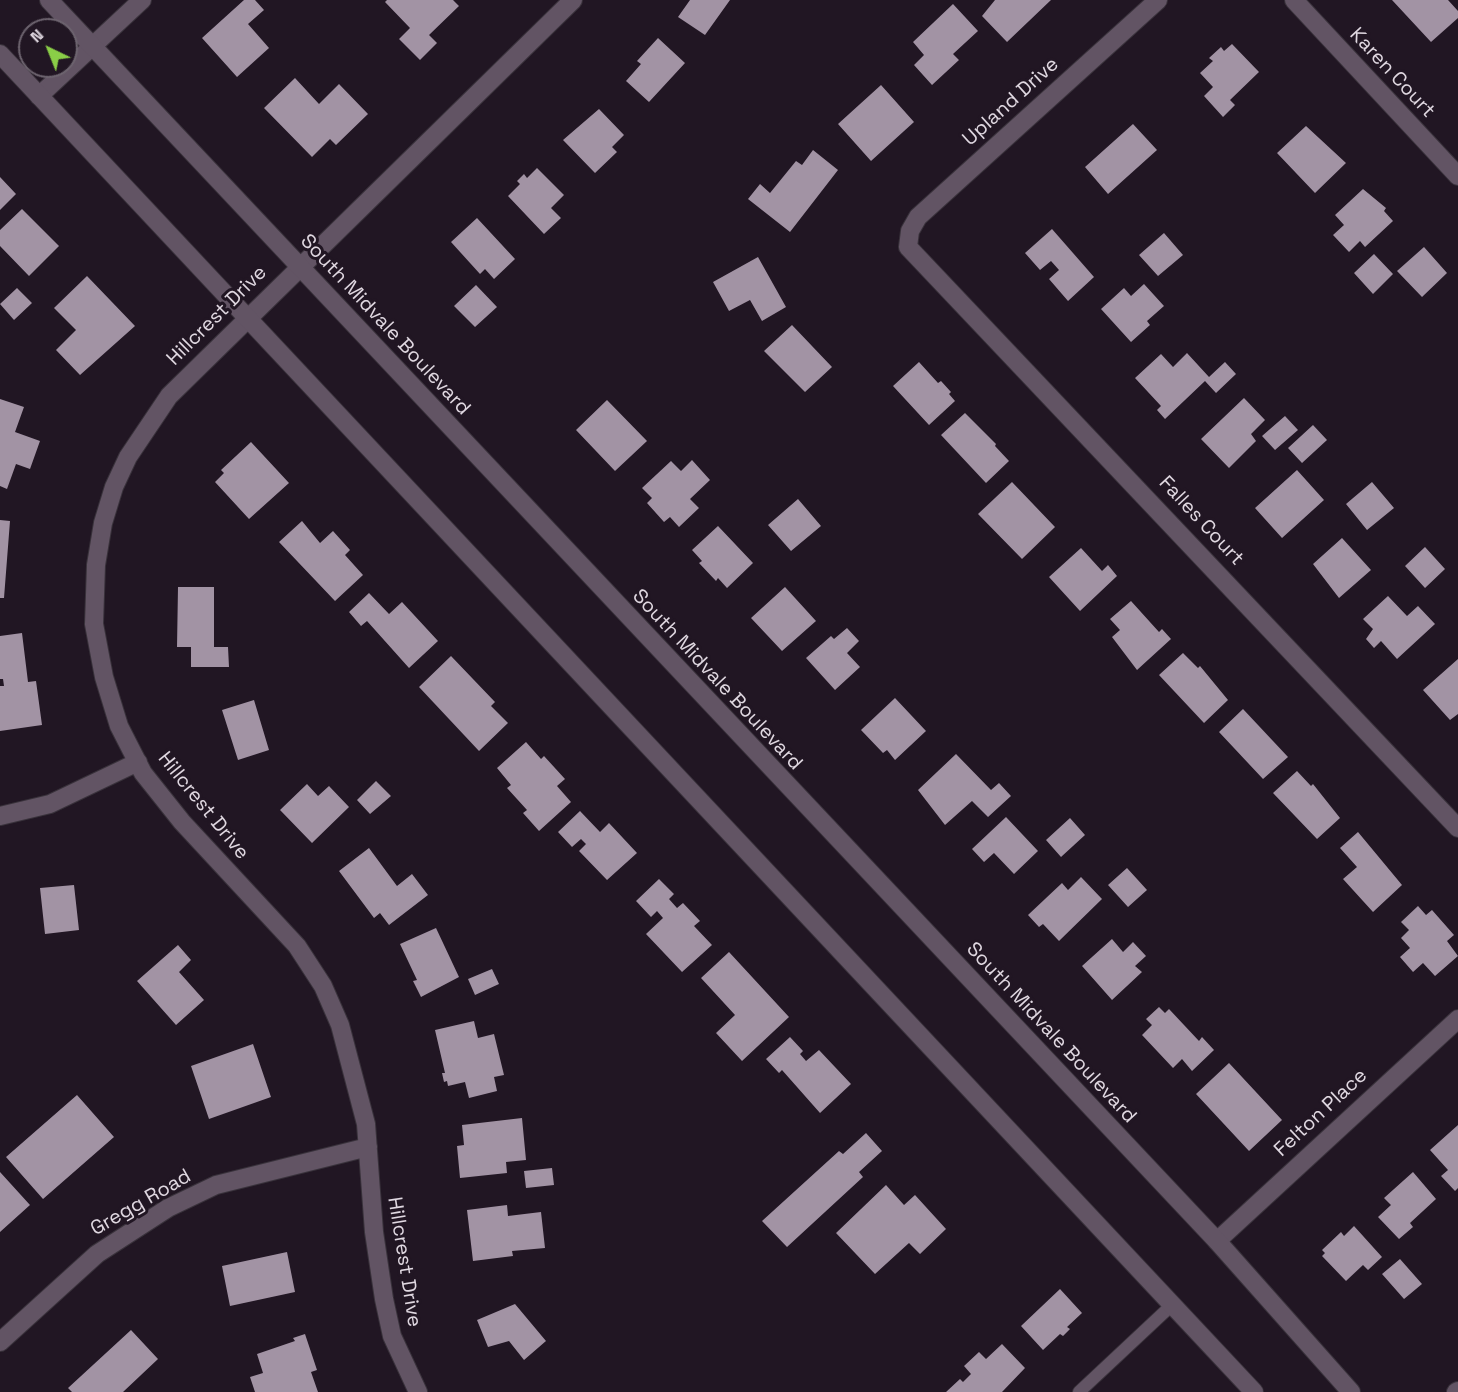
<!DOCTYPE html>
<html>
<head>
<meta charset="utf-8">
<style>
  body { margin:0 }
  #map { position:relative; width:1458px; height:1392px; overflow:hidden; background:#211623; font-family:"Space Grotesk",sans-serif }
  canvas { display:block }
  .north { position:absolute; left:18px; top:18px; width:60px; height:60px; box-sizing:border-box; background:#211623; border:2px solid #6d646f; border-radius:50%; rotate:317deg; font-size:16px; font-weight:700; line-height:24px; text-align:center; color:#e0d8e1 }
  .north::after { content:''; display:block; margin:auto; width:21px; height:27px; background:#8ace47; clip-path:polygon(50% 0,100% 100%,50% 72%,0 100%) }
</style>
</head>
<body>
<div id="map">
<canvas width="1458" height="1392"></canvas>
<div class="north">N</div>
</div>
<script>
const c = document.querySelector('canvas').getContext('2d');
c.lineJoin = 'round';
function paint(path, color) {
  c.fillStyle = color;
  c.fill(path, 'evenodd');
}
function poly(rows) {
  const path = new Path2D();
  for (const r of rows) {
    path.moveTo(r[0], r[1]);
    for (let i = 2; i < r.length; i += 2) path.lineTo(r[i], r[i + 1]);
  }
  return path;
}
function trace(path, color, width, dash) {
  c.strokeStyle = color;
  c.lineWidth = width;
  c.lineCap = dash ? 'butt' : 'round';
  c.setLineDash(dash || []);
  c.stroke(path);
}
function write(font, color, halo, rows, align = 'center') {
  c.font = font + ' "Space Grotesk",sans-serif';
  c.lineWidth = 6;
  c.setLineDash([]);
  c.textBaseline = 'middle';
  c.strokeStyle = halo;
  c.fillStyle = color;
  for (const [text, x, y, turn = 0] of rows) {
    c.save();
    c.translate(x, y);
    c.rotate((+turn || 0) * Math.PI / 180);
    c.textAlign = isNaN(turn) ? turn : align;
    if (halo) c.strokeText(text, 0, 0);
    c.fillText(text, 0, 0);
    c.restore();
  }
}
paint(poly([
  [244,0,255,0,264,10,248,24,269,48,237,77,202,38],
  [387,0,453,0,459,6,429,35,437,43,420,60,399,39,410,28,385,2],
  [690,0,730,0,705,35,678,17],
  [995,0,1051,0,1007,42,982,16],
  [1392,0,1448,0,1458,11,1458,18,1431,42],
  [953,4,978,31,953,54,959,60,932,85,914,65,924,55,913,42],
  [658,38,685,63,649,102,626,81,641,64,637,61],
  [1232,44,1259,72,1230,100,1235,105,1223,117,1204,96,1213,87,1200,73,1213,61,1209,58,1221,47,1224,51],
  [295,78,319,104,339,84,368,114,336,145,330,139,312,157,264,108],
  [881,85,914,122,871,161,838,124],
  [599,109,624,135,612,147,617,152,595,173,563,140],
  [1133,124,1157,150,1108,194,1085,167],
  [1306,126,1346,163,1315,193,1277,153],
  [813,150,838,170,790,232,748,199,760,184,770,193,796,161,802,165],
  [537,168,564,195,551,208,561,218,544,234,508,196,520,184,517,181,524,174,527,178],
  [0,177,16,194,0,210],
  [1363,189,1386,208,1384,211,1393,221,1365,247,1360,241,1349,252,1333,235,1344,225,1335,215],
  [22,209,59,246,29,276,0,246,0,230],
  [477,218,515,259,494,279,485,269,480,274,451,242],
  [1052,229,1094,277,1068,301,1049,279,1059,270,1051,261,1040,270,1025,253],
  [1164,233,1183,255,1158,276,1139,255],
  [1424,247,1447,273,1422,297,1397,271],
  [1374,254,1393,274,1373,294,1354,273],
  [758,257,786,307,762,321,750,300,729,311,713,282],
  [87,276,135,326,80,375,56,350,76,330,54,308],
  [1144,284,1164,306,1147,321,1150,325,1131,342,1101,309,1124,288,1131,296],
  [476,285,497,307,475,327,454,306],
  [17,288,32,303,14,320,0,304],
  [792,325,832,367,805,392,764,351],
  [1187,353,1209,377,1225,362,1236,374,1216,393,1205,381,1165,419,1157,410,1161,406,1135,378,1161,354,1173,367],
  [919,362,938,383,941,381,951,392,949,394,955,401,929,425,893,386],
  [1244,398,1265,420,1251,434,1256,441,1229,468,1201,439],
  [0,399,24,407,15,432,40,441,30,469,16,464,7,489,0,486],
  [607,400,647,441,615,471,576,430],
  [965,413,996,444,995,446,1009,461,986,483,941,435],
  [1285,416,1298,430,1275,450,1262,436],
  [1313,425,1327,440,1302,463,1288,448],
  [251,442,289,483,249,519,215,482,224,473,221,470],
  [692,460,710,480,690,499,699,508,679,527,670,517,664,522,647,503,652,498,642,488,671,461,681,471],
  [1297,470,1324,500,1282,538,1255,508],
  [1012,482,1055,527,1022,559,978,514],
  [1372,482,1394,508,1367,530,1346,504],
  [798,499,821,526,791,551,768,525],
  [0,520,10,521,4,598,0,598],
  [302,521,320,543,333,531,350,550,345,555,363,575,335,601,279,542],
  [718,526,753,563,727,588,718,578,716,581,699,563,702,561,692,550],
  [1342,538,1371,570,1339,598,1313,564],
  [1425,547,1445,569,1425,588,1405,566],
  [1081,548,1102,571,1108,565,1117,576,1080,611,1049,577],
  [178,587,214,587,214,647,228,647,229,667,191,667,191,647,177,647],
  [785,587,816,621,782,651,751,618],
  [369,593,389,614,402,602,438,641,409,668,367,621,361,626,349,612],
  [1388,596,1407,616,1418,606,1435,624,1397,659,1381,641,1374,648,1366,639,1373,629,1363,619],
  [1131,601,1159,632,1162,629,1171,639,1137,670,1112,637,1120,630,1110,619],
  [847,628,859,641,847,653,860,667,835,690,806,658,831,636,834,639],
  [22,633,28,682,36,681,42,725,0,731,0,686,4,686,3,679,0,679,0,636],
  [1183,653,1198,668,1200,666,1228,700,1204,723,1159,675],
  [451,656,495,702,491,706,508,723,479,751,419,687],
  [1458,659,1458,714,1450,720,1423,690],
  [895,698,926,731,895,760,887,750,883,753,861,730],
  [254,700,269,750,238,760,222,710],
  [1243,709,1288,757,1263,779,1219,732],
  [526,742,541,759,544,756,565,779,557,786,571,802,539,831,523,813,527,810,507,788,511,785,497,768],
  [956,754,991,790,999,783,1011,796,988,817,972,801,945,825,918,790],
  [1297,771,1311,786,1313,784,1340,818,1317,839,1273,793],
  [376,781,391,796,370,814,357,800],
  [307,784,318,796,329,786,349,807,312,843,280,810],
  [580,811,600,832,609,823,637,853,607,880,579,851,586,844,581,839,572,847,558,832],
  [1006,817,1038,851,1014,874,994,853,984,862,972,849],
  [1070,818,1085,835,1061,857,1046,840],
  [1358,832,1402,885,1373,912,1343,879,1357,867,1340,848],
  [369,848,397,886,412,874,428,895,389,925,380,913,374,918,339,871],
  [1127,868,1147,890,1128,907,1108,885],
  [1081,877,1102,899,1059,941,1043,924,1039,927,1028,915,1062,883,1068,890],
  [659,879,674,894,669,899,677,908,683,903,700,921,694,926,712,945,682,972,646,934,663,918,657,911,651,917,636,901],
  [74,885,79,930,45,934,40,888],
  [1418,906,1426,915,1432,910,1454,935,1447,941,1458,956,1435,976,1423,963,1413,972,1400,957,1410,948,1401,938,1409,930,1401,922],
  [436,928,459,977,421,997,413,981,417,980,400,944],
  [1112,939,1123,952,1133,942,1146,956,1135,966,1142,972,1112,1000,1082,966],
  [178,945,191,960,179,972,204,1000,176,1025,137,981],
  [729,952,789,1017,742,1061,716,1033,735,1015,701,978],
  [492,969,499,984,475,995,468,979],
  [1159,1007,1165,1013,1169,1009,1199,1041,1202,1037,1214,1050,1192,1071,1182,1059,1173,1068,1142,1035,1152,1025,1146,1019],
  [474,1021,478,1038,494,1034,504,1075,494,1077,497,1091,469,1098,465,1082,448,1086,447,1081,444,1082,442,1073,445,1073,435,1030],
  [790,1037,803,1051,800,1054,806,1061,819,1050,851,1084,820,1113,782,1070,779,1073,766,1059],
  [253,1044,271,1097,209,1119,191,1066],
  [1229,1063,1282,1120,1249,1151,1196,1094],
  [77,1095,114,1137,43,1199,6,1157],
  [522,1118,526,1160,506,1162,507,1173,460,1178,457,1146,464,1145,462,1125],
  [1458,1125,1458,1188,1455,1191,1441,1176,1448,1170,1430,1150],
  [866,1133,882,1151,859,1172,863,1177,787,1247,762,1221,839,1151,843,1154],
  [552,1168,554,1185,526,1188,524,1171],
  [0,1172,30,1205,0,1232],
  [1413,1172,1436,1199,1410,1223,1413,1227,1399,1239,1378,1217,1391,1205,1384,1198],
  [886,1185,904,1205,915,1195,946,1229,920,1254,909,1243,875,1274,836,1233],
  [507,1205,508,1216,541,1212,545,1248,512,1251,513,1256,473,1261,467,1210],
  [1354,1226,1382,1257,1368,1270,1363,1265,1346,1281,1322,1256,1325,1253,1322,1250,1341,1232,1344,1236],
  [287,1252,295,1292,230,1306,222,1266],
  [1400,1259,1422,1284,1404,1299,1382,1274],
  [1060,1289,1082,1313,1067,1327,1070,1329,1063,1336,1060,1334,1043,1350,1021,1326],
  [515,1304,546,1341,524,1360,509,1341,488,1347,477,1320],
  [131,1330,158,1359,123,1392,72,1392,68,1388],
  [305,1334,317,1370,311,1372,318,1392,255,1392,250,1377,263,1373,257,1354,295,1341,293,1338],
  [1002,1344,1025,1368,1002,1392,946,1392,960,1379,963,1382,971,1374,964,1366,979,1352,986,1359]
]), '#a293a4');
const service = poly([
  [1079,1392,1173,1304]
]);
const minor = poly([
  [1158,0,918,217,910,231,908,247,1458,828],
  [1294,0,1458,176],
  [39,96,142,0],
  [0,816,50,804,138,762],
  [1217,1241,1458,1019],
  [0,1342,97,1254,168,1208,216,1185,368,1147],
  [418,1392,392,1336,384,1299,374,1232,366,1124,340,1025,323,986,297,946,182,822,143,773,119,726,104,677,94,624,96,565,103,523,114,487,128,457,169,396,573,0]
]);
const secondary = poly([
  [49,0,1217,1241,1351,1392],
  [0,54,1254,1392],
  [1456,1392,1458,1391]
]);
trace(service, '#39323b', 14);
trace(minor, '#39323b', 20);
trace(secondary, '#39323b', 20);
trace(service, '#625464', 12);
trace(minor, '#625464', 18);
trace(secondary, '#625464', 18);
write('20px', '#e0d8e1', '#211623', [
  ["Karen Court",1392,73,47],
  ["Upland Drive",1011,102,-42],
  ["Hillcrest Drive",217,316,-45],
  ["South Midvale Boulevard",385,325,47],
  ["Falles Court",1201,521,47],
  ["South Midvale Boulevard",717,680,47],
  ["Hillcrest Drive",203,806,51],
  ["South Midvale Boulevard",1051,1033,47],
  ["Felton Place",1321,1113,-43],
  ["Gregg Road",141,1203,-30],
  ["Hillcrest Drive",404,1262,81]
]);
</script>
</body>
</html>
